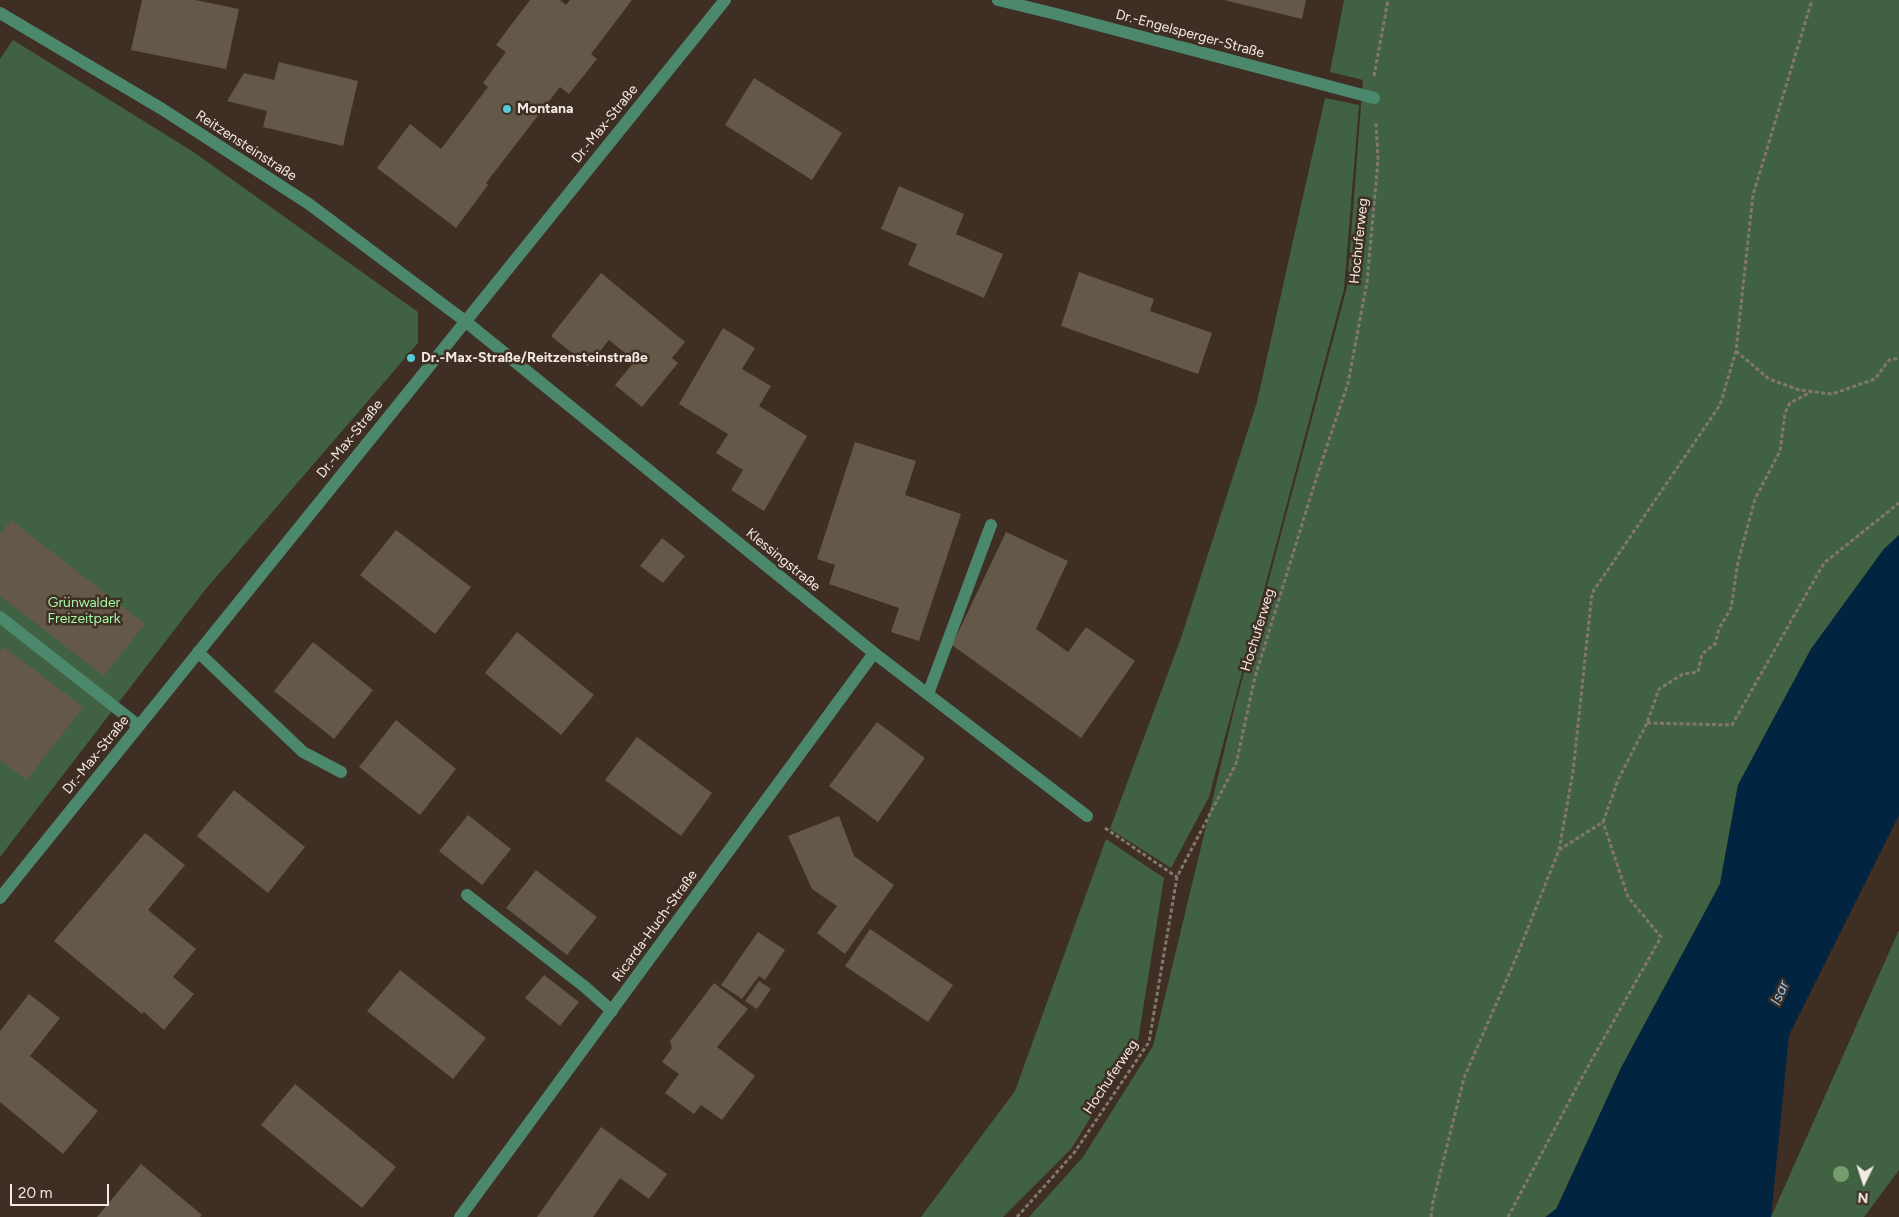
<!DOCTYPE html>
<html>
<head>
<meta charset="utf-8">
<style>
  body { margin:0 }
  #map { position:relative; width:1899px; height:1217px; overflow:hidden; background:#3e2e24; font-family:Figtree,sans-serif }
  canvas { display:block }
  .north { position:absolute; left:1839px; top:1157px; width:50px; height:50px; -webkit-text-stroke:4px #3e2e24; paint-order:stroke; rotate:184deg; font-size:14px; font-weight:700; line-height:20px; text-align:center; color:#f4e9e3 }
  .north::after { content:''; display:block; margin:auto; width:18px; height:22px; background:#f4e9e3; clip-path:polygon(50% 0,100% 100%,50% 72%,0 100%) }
  .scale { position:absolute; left:10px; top:1184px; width:99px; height:22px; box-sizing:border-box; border:2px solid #f4e9e3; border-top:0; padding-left:6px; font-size:15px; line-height:18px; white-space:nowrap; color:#f4e9e3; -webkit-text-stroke:4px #3e2e24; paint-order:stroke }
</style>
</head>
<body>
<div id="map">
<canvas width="1899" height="1217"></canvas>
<div class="north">N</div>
<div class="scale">20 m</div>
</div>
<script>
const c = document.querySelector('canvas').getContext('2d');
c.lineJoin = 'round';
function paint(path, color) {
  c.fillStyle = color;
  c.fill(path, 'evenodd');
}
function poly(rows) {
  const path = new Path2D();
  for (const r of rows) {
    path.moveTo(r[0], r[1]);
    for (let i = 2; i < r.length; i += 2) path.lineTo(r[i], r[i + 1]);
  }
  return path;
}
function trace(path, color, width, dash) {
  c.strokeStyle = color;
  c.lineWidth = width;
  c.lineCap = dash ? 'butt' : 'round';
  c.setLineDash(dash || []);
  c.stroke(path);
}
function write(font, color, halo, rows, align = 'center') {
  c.font = font + ' Figtree,sans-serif';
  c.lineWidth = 5;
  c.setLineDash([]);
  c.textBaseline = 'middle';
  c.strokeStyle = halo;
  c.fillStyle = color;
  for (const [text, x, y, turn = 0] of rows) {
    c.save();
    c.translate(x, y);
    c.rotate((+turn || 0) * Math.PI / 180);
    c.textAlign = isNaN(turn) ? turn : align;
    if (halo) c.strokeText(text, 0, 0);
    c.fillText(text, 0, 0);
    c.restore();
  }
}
paint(poly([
  [1344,0,1899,0,1899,535,1884,549,1811,649,1738,785,1720,884,1621,1068,1556,1209,1545,1217,1029,1217,1083,1157,1153,1046,1235,706,1347,287,1363,80,1330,72],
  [13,40,192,151,418,312,418,343,205,590,0,857,0,59],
  [1325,98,1359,105,1344,289,1209,797,1171,868,1110,829,1181,638,1257,402],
  [1106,839,1164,878,1138,1041,1071,1149,1003,1217,921,1217,1015,1091],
  [1899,930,1899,1170,1864,1217,1771,1217]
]), '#416242');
paint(poly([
  [1899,535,1899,815,1789,1035,1771,1217,1546,1217,1557,1208,1621,1068,1720,884,1738,785,1811,649,1884,549]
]), '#012540');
paint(poly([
  [142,0,195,0,239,9,226,69,131,50],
  [530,0,560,0,566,5,570,0,632,0,591,54,597,59,569,94,560,87,486,183,488,185,456,228,377,168,410,124,441,149,488,87,483,83,506,52,496,45],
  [1224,0,1306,0,1302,19],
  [279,62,358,81,343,146,263,127,267,111,227,101,244,73,274,80],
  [754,78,842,133,812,180,725,125],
  [899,186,964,214,956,234,1003,254,984,298,908,265,917,244,881,229],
  [1079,272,1154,299,1150,311,1212,333,1198,374,1061,326],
  [601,273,685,342,672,358,678,363,642,407,615,385,635,361,609,340,588,366,551,336],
  [723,328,755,348,742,369,771,386,759,406,807,436,764,511,731,490,743,470,716,453,728,434,679,404],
  [855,442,916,461,905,495,961,514,919,641,891,632,899,608,829,584,835,565,817,559],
  [11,520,145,624,104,676,0,596,0,534],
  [396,530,471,587,435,634,360,575],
  [1006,532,1068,561,1036,629,1068,652,1086,627,1135,661,1081,738,952,645],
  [662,538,685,556,663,583,640,566],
  [517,632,594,695,561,735,485,673],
  [313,642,373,690,334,739,274,691],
  [4,647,83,707,27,780,0,760,0,652],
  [396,720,456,769,420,815,359,767],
  [877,722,925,758,878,822,829,786],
  [637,737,712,793,681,836,605,780],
  [234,790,305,847,268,893,197,836],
  [468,815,511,849,482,885,439,851],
  [839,816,854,856,894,885,845,954,817,933,837,906,812,889,788,836],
  [145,833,185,865,148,910,196,949,173,977,194,994,164,1030,144,1012,142,1014,54,941],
  [536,870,597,917,567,955,506,908],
  [870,929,953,985,928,1022,845,966],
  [758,932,785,950,765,980,759,976,742,999,721,985],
  [400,970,486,1038,453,1079,367,1011],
  [544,975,579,1002,560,1026,525,998],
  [759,981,771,989,757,1009,745,1001],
  [714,983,748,1009,717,1047,755,1076,722,1120,701,1105,694,1114,665,1093,679,1074,662,1062,672,1048,670,1041],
  [29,994,60,1018,30,1056,98,1111,63,1154,0,1102,0,1031],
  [295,1084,396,1167,362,1208,261,1125],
  [601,1127,667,1174,649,1199,620,1178,593,1217,537,1217],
  [141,1164,202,1215,200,1217,97,1217]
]), '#645848');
trace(poly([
  [1374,76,1388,0],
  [1736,351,1769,379,1799,390,1832,394,1875,379,1889,360,1899,358],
  [1647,723,1732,725,1824,563,1899,503],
  [1105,828,1177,877],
  [1559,850,1603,822,1618,780,1647,723,1659,689,1683,674,1698,672,1702,654,1715,644,1719,629,1731,608,1738,562,1755,499,1780,451,1785,413,1790,403,1811,392],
  [1017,1217,1074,1153,1149,1042,1177,877,1236,764,1255,677,1316,479,1348,383,1367,282,1378,160,1376,122],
  [1431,1217,1433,1202,1464,1078,1516,958,1559,850,1573,772,1592,593,1720,405,1736,351,1753,195,1812,0],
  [1508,1217,1581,1079,1661,937,1628,897,1603,822]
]), '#84766e', 3, [4, 2.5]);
trace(poly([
  [998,0,1056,14,1374,98],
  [0,13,162,109,309,204,465,321,874,653,1087,816],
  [0,617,139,726],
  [198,652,303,752,341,772],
  [928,694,991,525],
  [467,895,585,987,612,1011],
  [0,898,725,0],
  [460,1217,874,653]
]), '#4c886c', 12);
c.fillStyle = '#759d6b';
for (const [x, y] of [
  [1841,1174]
]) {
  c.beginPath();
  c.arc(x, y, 8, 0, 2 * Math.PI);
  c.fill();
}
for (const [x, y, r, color] of [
  [507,109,5,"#52ccd5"],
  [411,358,5,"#52ccd5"]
]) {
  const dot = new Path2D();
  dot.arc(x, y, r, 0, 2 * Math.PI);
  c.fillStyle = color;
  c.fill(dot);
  trace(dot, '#3e2e24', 2);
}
write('14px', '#f4e9e3', '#3e2e24', [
  ["Dr.-Engelsperger-Straße",1190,34,15],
  ["Dr.-Max-Straße",605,124,-51],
  ["Reitzensteinstraße",246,146,33],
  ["Hochuferweg",1359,241,-84],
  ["Dr.-Max-Straße",350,439,-51],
  ["Klessingstraße",783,560,39],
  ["Hochuferweg",1258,630,-73],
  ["Dr.-Max-Straße",96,755,-51],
  ["Ricarda-Huch-Straße",655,926,-54],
  ["Hochuferweg",1111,1077,-56]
]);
write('bold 14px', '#f4e9e3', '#3e2e24', [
  ["Montana",517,109],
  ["Dr.-Max-Straße/Reitzensteinstraße",421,358]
], 'left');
write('14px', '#a2f8a5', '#3e2e24', [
  ["Grünwalder",84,603],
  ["Freizeitpark",84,619]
]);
write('italic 15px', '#93c6f3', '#3e2e24', [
  ["Isar",1780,993,-67]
]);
</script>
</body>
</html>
